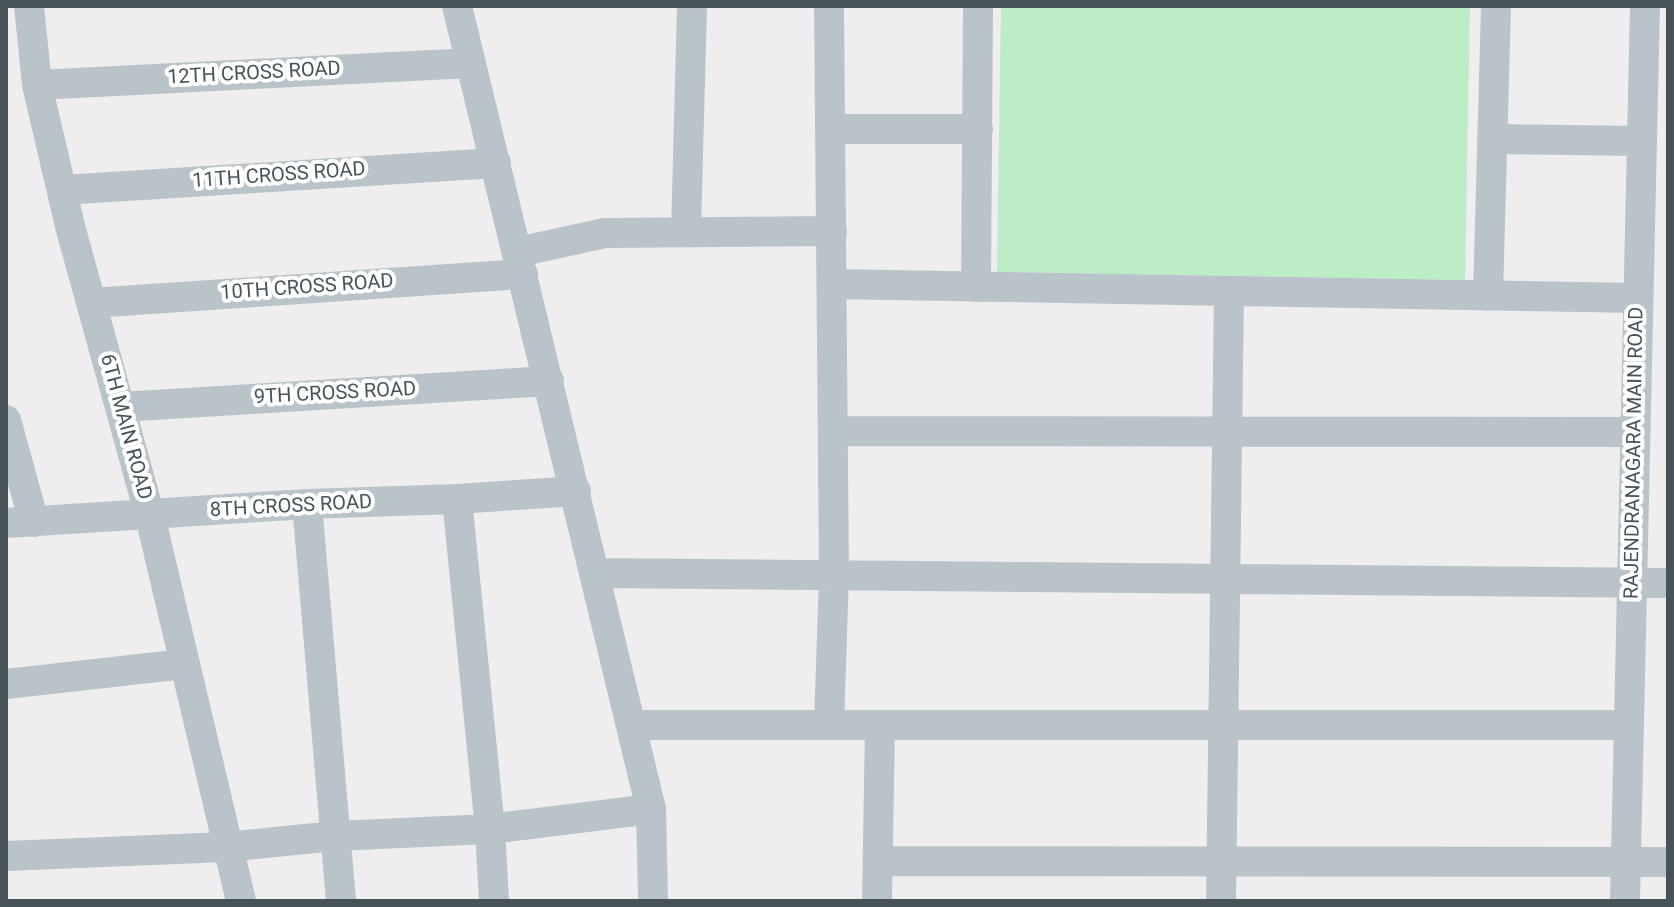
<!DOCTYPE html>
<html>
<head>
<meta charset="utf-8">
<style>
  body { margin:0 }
  #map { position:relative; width:1674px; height:907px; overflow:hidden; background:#f0edee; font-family:Roboto,sans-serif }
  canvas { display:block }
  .frame { position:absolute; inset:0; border:8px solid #46545a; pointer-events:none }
</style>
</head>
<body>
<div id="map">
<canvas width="1674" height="907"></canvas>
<div class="frame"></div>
</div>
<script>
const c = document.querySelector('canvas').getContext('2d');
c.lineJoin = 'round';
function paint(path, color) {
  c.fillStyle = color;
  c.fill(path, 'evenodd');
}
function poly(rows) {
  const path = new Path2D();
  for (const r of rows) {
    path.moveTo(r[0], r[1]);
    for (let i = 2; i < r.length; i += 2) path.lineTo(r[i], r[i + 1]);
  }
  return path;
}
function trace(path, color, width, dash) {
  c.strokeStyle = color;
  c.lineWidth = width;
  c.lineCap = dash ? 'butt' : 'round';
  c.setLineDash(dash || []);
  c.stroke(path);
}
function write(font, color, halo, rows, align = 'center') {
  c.font = font + ' Roboto,sans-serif';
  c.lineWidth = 8;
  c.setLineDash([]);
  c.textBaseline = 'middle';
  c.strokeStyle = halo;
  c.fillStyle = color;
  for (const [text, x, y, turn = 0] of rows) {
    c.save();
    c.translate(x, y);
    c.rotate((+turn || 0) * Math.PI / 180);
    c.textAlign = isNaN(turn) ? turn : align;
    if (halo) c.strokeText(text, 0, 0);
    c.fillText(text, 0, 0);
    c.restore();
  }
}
paint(poly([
  [1001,6,1470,6,1465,280,997,272]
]), '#bcedc6');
trace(poly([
  [29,6,37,85,71,230,150,516,241,901],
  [457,6,651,809,653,901],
  [37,85,471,63],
  [831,129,978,129],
  [1492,139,1642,141],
  [62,190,496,163],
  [686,232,692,6],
  [518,252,605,233,832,231],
  [833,284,1638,298],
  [976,287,978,6],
  [1488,296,1496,6],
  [91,303,523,274],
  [120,407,549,381],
  [6,420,34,522],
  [833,431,1635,432],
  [457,499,490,829,494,901],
  [307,504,341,901],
  [6,523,307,504,457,499,576,491],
  [596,573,1668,583],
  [6,684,184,664],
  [632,725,1629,725],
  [829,725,834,575,829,6],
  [6,856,226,847,335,836,490,829,651,809],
  [878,861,1668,862],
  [877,901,880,725],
  [1221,901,1229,291],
  [1625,901,1645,6]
]), '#b9c4ca', 30);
write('20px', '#46545a', '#fff', [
  ["12TH CROSS ROAD",254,74,-3],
  ["11TH CROSS ROAD",279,176,-4],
  ["10TH CROSS ROAD",307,288,-4],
  ["9TH CROSS ROAD",335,394,-3],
  ["6TH MAIN ROAD",125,427,75],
  ["RAJENDRANAGARA MAIN ROAD",1635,453,-89],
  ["8TH CROSS ROAD",291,507,-3]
]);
</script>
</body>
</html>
